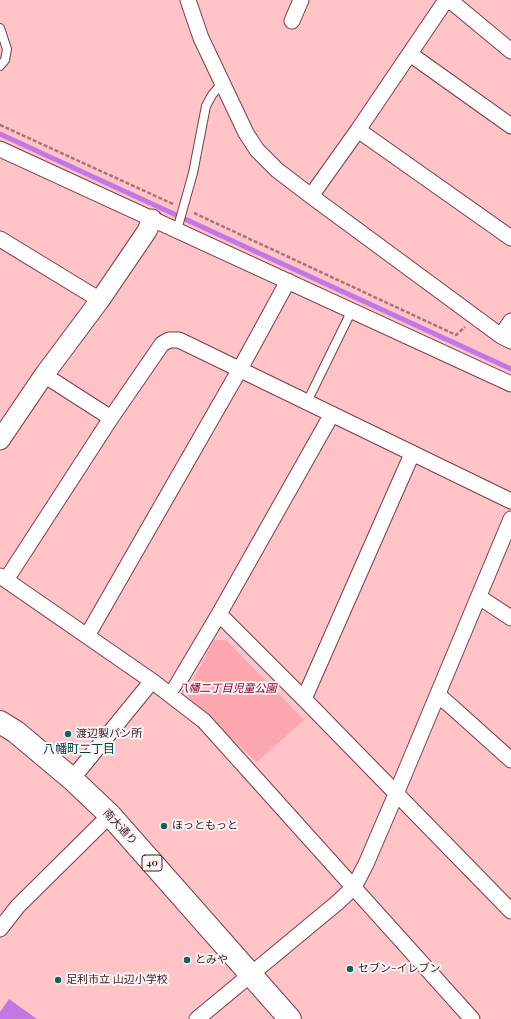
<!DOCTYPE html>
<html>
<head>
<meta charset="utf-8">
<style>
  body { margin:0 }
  canvas { display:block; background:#ffc3c8 }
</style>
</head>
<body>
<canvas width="511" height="1019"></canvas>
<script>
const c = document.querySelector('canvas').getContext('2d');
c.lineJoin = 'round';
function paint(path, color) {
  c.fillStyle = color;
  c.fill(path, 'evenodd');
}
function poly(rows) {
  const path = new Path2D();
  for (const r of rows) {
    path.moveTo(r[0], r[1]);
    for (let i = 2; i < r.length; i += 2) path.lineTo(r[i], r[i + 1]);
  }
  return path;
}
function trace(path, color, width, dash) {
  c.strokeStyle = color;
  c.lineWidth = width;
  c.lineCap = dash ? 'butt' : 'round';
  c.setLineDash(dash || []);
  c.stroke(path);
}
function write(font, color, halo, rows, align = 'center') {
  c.font = font + ' "Playfair Display","Noto Sans JP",serif';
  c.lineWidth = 4;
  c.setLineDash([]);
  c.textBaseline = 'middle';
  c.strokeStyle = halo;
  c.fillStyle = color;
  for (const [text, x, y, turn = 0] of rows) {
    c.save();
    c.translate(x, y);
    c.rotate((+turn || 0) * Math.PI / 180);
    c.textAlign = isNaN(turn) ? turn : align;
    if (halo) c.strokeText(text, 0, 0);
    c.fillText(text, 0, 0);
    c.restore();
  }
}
paint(poly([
  [214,640,226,640,304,720,257,762,190,701,187,692]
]), '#fca7af');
paint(poly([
  [9,999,37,1019,0,1019,0,1012]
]), '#c078e5');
trace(poly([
  [0,134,511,369]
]), '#c078e5', 5);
const service = poly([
  [0,28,7,49,5,60,0,66],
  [177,230,193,173,206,106,212,95,222,83],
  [307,402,352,310]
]);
const minor = poly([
  [188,0,201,38,246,133,257,150,277,170,311,196,501,336,511,341],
  [292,21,301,0],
  [410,54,511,126],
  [358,130,511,238],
  [0,149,511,384],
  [311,196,358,130,444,3,452,2,511,51],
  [0,239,100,300],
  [501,336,511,321],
  [44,375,111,418],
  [0,576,152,681,204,721,472,1019],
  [6,580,111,418,162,344,169,340,179,340,511,501],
  [479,597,511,618],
  [219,614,304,699,511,911],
  [87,636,240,369,288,281],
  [171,695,219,614,332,414],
  [438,695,452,707,511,760],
  [304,699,412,454],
  [72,779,152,681],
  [0,929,18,906,110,815],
  [197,1019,337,903,354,887,366,864,396,794,511,519]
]);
const tertiary = poly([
  [0,440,44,375,100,300,147,231,152,219]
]);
const primary = poly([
  [0,722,16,732,72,779,110,815,290,1019]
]);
trace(service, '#7b3e46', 10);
trace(minor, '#7b3e46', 17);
trace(tertiary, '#7b3e46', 21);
trace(primary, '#7b3e46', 24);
trace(poly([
  [0,125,173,204],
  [194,213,456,335,465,327]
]), '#a3767a', 2.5, [4, 2]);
trace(service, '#fff', 8);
trace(minor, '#fff', 15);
trace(tertiary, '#fff', 19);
trace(primary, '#fff', 22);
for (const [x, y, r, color] of [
  [68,734,4,"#126261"],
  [164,826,4,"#126261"],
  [187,960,4,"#126261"],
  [350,969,4,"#126261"],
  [58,980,4,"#126261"]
]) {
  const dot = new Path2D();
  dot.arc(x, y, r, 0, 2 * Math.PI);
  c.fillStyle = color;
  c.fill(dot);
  trace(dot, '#fbf4f4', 1.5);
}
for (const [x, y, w] of [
  [152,863,20]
]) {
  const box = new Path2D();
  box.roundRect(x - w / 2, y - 8, w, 16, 3);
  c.fillStyle = '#fbf4f4';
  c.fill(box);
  trace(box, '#371c1f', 1);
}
write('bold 10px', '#371c1f', null, [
  ["40",152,863]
]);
write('italic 11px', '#89012e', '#fbf4f4', [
  ["八幡二丁目児童公園",227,689]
]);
write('11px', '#371c1f', '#fbf4f4', [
  ["渡辺製パン所",76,734],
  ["ほっともっと",172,826],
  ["とみや",195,960],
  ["セブン-イレブン",358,969],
  ["足利市立 山辺小学校",66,980]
], 'left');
write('11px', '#371c1f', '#fbf4f4', [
  ["南大通り",120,827,47]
]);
write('12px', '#004443', '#fbf4f4', [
  ["八幡町二丁目",79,749]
]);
</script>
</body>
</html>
